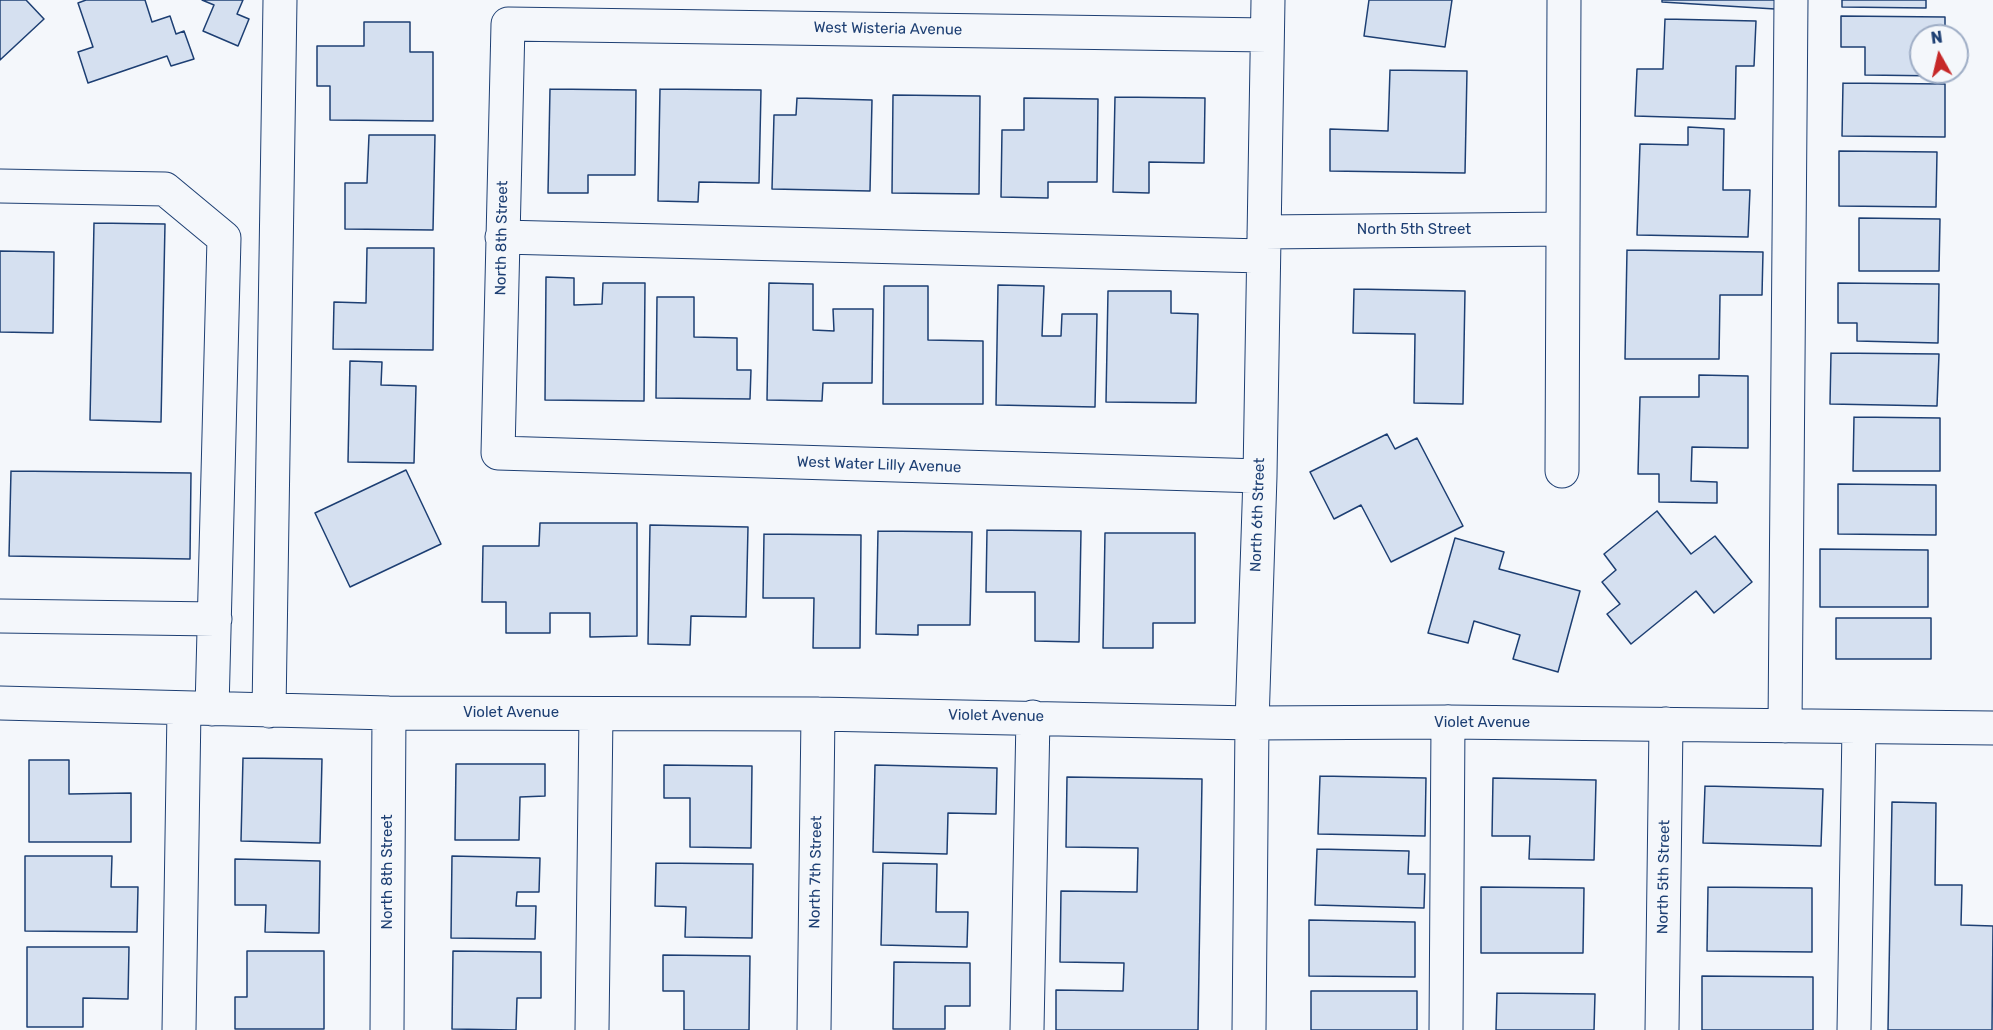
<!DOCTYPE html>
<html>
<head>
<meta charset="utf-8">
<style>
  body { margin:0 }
  #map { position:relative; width:1993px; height:1030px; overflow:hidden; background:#f4f7fb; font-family:Rubik,sans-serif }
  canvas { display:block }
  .north { position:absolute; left:1909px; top:24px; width:60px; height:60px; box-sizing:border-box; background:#f4f7fb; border:2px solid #9eadc5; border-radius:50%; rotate:352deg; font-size:16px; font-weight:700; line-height:24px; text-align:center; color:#1d3f73 }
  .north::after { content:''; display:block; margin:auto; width:21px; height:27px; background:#c62828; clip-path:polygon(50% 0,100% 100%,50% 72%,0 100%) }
</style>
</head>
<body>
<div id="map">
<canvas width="1993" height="1030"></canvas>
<div class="north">N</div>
</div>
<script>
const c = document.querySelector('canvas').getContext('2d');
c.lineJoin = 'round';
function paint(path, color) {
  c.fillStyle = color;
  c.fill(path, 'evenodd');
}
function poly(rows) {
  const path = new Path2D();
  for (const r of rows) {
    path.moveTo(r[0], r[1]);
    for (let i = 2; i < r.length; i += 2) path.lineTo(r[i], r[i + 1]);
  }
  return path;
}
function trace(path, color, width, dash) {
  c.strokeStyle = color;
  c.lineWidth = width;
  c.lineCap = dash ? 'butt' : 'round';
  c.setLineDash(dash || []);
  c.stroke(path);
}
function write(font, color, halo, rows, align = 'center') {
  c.font = font + ' Rubik,sans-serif';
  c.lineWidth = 4.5;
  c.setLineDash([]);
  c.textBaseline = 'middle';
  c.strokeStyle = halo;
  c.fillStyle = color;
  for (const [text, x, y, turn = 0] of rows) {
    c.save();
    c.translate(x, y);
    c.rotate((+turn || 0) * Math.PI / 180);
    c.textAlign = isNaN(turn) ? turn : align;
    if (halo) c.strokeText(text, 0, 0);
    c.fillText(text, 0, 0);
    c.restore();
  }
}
const building = poly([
  [0,0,26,0,44,19,0,60,0,0],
  [86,0,145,0,152,22,170,16,176,34,184,31,194,59,171,66,167,56,88,83,78,52,93,47,78,3,86,0],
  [202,0,243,0,237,14,249,19,238,46,203,31,214,5,202,0],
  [1369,0,1452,0,1445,47,1364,36,1369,0],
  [1662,0,1775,0,1775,9,1662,2,1662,0],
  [1842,0,1926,0,1926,8,1842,7,1842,0],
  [1841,16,1945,17,1945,36,1921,36,1921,72,1944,72,1944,76,1865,75,1865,47,1841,47,1841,16],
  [1665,19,1756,21,1754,66,1736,66,1735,119,1635,116,1637,69,1663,69,1665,19],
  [364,22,410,22,410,52,433,52,433,121,330,120,330,86,317,86,317,46,364,46,364,22],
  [1390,70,1467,71,1465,173,1330,171,1330,129,1388,131,1390,70],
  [1843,83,1945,84,1945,137,1842,136,1843,83],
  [550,89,636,90,635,175,588,175,588,193,548,193,550,89],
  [660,89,761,90,759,183,699,182,698,202,658,201,660,89],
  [893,95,980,96,979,194,892,193,893,95],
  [1115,97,1205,98,1204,163,1149,162,1149,193,1113,192,1115,97],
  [797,98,872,100,870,191,772,189,774,115,796,115,797,98],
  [1024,98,1098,99,1097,182,1048,182,1048,198,1001,197,1002,130,1024,130,1024,98],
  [1688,127,1724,129,1723,190,1750,190,1748,237,1637,235,1640,144,1688,145,1688,127],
  [369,135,435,135,433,230,345,229,345,183,367,183,369,135],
  [1839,151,1937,152,1936,207,1839,206,1839,151],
  [1859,218,1940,219,1939,271,1859,271,1859,218],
  [94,223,165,224,161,422,90,420,94,223],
  [367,248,434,248,433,350,333,349,334,302,366,303,367,248],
  [1627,250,1763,252,1762,295,1720,295,1719,359,1625,359,1627,250],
  [0,251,54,252,53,333,0,332,0,251],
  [546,277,574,278,574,305,602,304,603,283,645,283,644,401,545,400,546,277],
  [769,283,813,284,813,330,834,331,833,309,873,309,872,383,823,383,822,401,767,400,769,283],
  [1838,283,1939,284,1938,343,1857,341,1857,323,1838,323,1838,283],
  [998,285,1044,286,1042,336,1061,336,1062,314,1097,314,1095,407,996,405,998,285],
  [884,286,928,286,928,340,983,341,983,404,883,404,884,286],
  [1354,289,1465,291,1463,404,1414,403,1415,334,1353,333,1354,289],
  [1108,291,1171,291,1171,313,1198,314,1196,403,1106,402,1108,291],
  [657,297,694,297,694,337,737,338,737,370,751,370,750,399,656,398,657,297],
  [1831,353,1939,354,1937,406,1830,404,1831,353],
  [350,361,382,362,381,385,416,386,414,463,348,462,350,361],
  [1699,375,1748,376,1748,448,1692,447,1691,481,1717,482,1717,503,1659,502,1659,474,1638,474,1640,397,1699,397,1699,375],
  [1854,417,1940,418,1940,471,1853,471,1854,417],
  [1387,434,1395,449,1417,438,1463,526,1391,562,1361,505,1334,519,1310,472,1387,434],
  [406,470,441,544,350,587,315,513,406,470],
  [11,471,191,473,190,559,9,556,11,471],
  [1838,484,1936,485,1936,535,1838,534,1838,484],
  [1657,511,1691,554,1715,536,1752,582,1714,613,1696,591,1631,644,1607,614,1620,604,1602,582,1616,570,1604,554,1657,511],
  [540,523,637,523,637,636,590,637,590,613,550,613,550,633,506,633,506,602,482,602,483,546,539,546,540,523],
  [650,525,748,527,746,617,691,616,690,645,648,644,650,525],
  [987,530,1081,531,1079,642,1035,641,1035,592,986,592,987,530],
  [878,531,972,532,970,625,918,625,918,635,876,634,878,531],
  [1105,533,1195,533,1195,623,1153,623,1153,648,1103,648,1105,533],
  [764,534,861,535,860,648,813,648,814,598,763,598,764,534],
  [1455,538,1504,552,1499,569,1580,591,1558,672,1513,659,1520,635,1474,621,1468,643,1428,633,1455,538],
  [1820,549,1928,550,1928,607,1820,607,1820,549],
  [1836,618,1931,618,1931,659,1836,659,1836,618],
  [243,758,322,759,320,843,241,841,243,758],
  [29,760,69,760,69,794,131,793,131,842,29,842,29,760],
  [456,764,545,764,545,796,520,797,519,840,455,840,456,764],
  [664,765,752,766,751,848,690,847,690,798,664,798,664,765],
  [875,765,997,768,996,814,948,813,947,854,873,852,875,765],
  [1320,776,1426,778,1425,836,1318,834,1320,776],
  [1067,777,1202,779,1198,1030,1056,1030,1056,990,1123,991,1124,963,1060,962,1061,891,1137,892,1138,848,1066,847,1067,777],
  [1493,778,1596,780,1594,860,1529,859,1530,836,1492,836,1493,778],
  [1705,786,1823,789,1821,846,1703,843,1705,786],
  [1892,802,1936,803,1935,885,1962,885,1961,925,1993,926,1992,1030,1888,1030,1892,802],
  [1317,849,1409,851,1408,874,1425,874,1424,908,1315,905,1317,849],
  [25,856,112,856,111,887,138,887,137,932,25,931,25,856],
  [452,856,540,858,539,892,517,892,516,906,536,906,535,939,451,938,452,856],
  [235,859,320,861,319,933,265,932,266,905,235,905,235,859],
  [656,863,753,864,752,938,685,937,686,907,655,906,656,863],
  [883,863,937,864,936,912,968,912,967,947,881,945,883,863],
  [1481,887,1584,888,1583,953,1481,953,1481,887],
  [1708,887,1812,888,1812,952,1707,951,1708,887],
  [1309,920,1415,922,1415,977,1309,976,1309,920],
  [27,947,129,947,128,999,83,998,83,1027,27,1027,27,947],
  [247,951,324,951,324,1029,235,1029,235,997,247,997,247,951],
  [453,951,541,952,541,998,517,998,516,1030,452,1029,453,951],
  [663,955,750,956,749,1030,684,1030,684,991,663,991,663,955],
  [894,962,970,963,970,1006,945,1006,945,1029,893,1029,894,962],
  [1702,976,1813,977,1813,1030,1702,1030,1702,976],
  [1311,991,1417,991,1417,1030,1311,1030,1311,991],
  [1497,993,1595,994,1594,1030,1496,1030,1497,993]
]);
paint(building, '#d5e0f0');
trace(building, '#1d3f73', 1.5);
const minor = poly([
  [0,186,165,189,224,238,212,709],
  [1264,232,1563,229],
  [502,237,1263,256],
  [1562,471,1564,0],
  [1260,476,498,453,508,24,1267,35],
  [0,616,215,619],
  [0,703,389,713,818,714,1252,723,1448,722,1993,728],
  [269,711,280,0],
  [1785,726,1791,0],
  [179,1030,184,709],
  [387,1030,389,713],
  [592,1030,596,714],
  [814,1030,818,714],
  [1027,1030,1033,717],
  [1249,1030,1252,723,1260,476,1268,0],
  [1446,1030,1448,722],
  [1662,1030,1666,724],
  [1854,1030,1859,727]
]);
trace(minor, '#1d3f73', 35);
trace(minor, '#f4f7fb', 33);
write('15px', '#1d3f73', '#f4f7fb', [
  ["West Wisteria Avenue",888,29,1],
  ["North 5th Street",1414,230],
  ["North 8th Street",502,238,-89],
  ["West Water Lilly Avenue",879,465,2],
  ["North 6th Street",1258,515,-88],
  ["Violet Avenue",511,713],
  ["Violet Avenue",996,716,1],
  ["Violet Avenue",1482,723],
  ["North 8th Street",388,872,-90],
  ["North 7th Street",816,872,-89],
  ["North 5th Street",1664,877,-89]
]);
</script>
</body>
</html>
